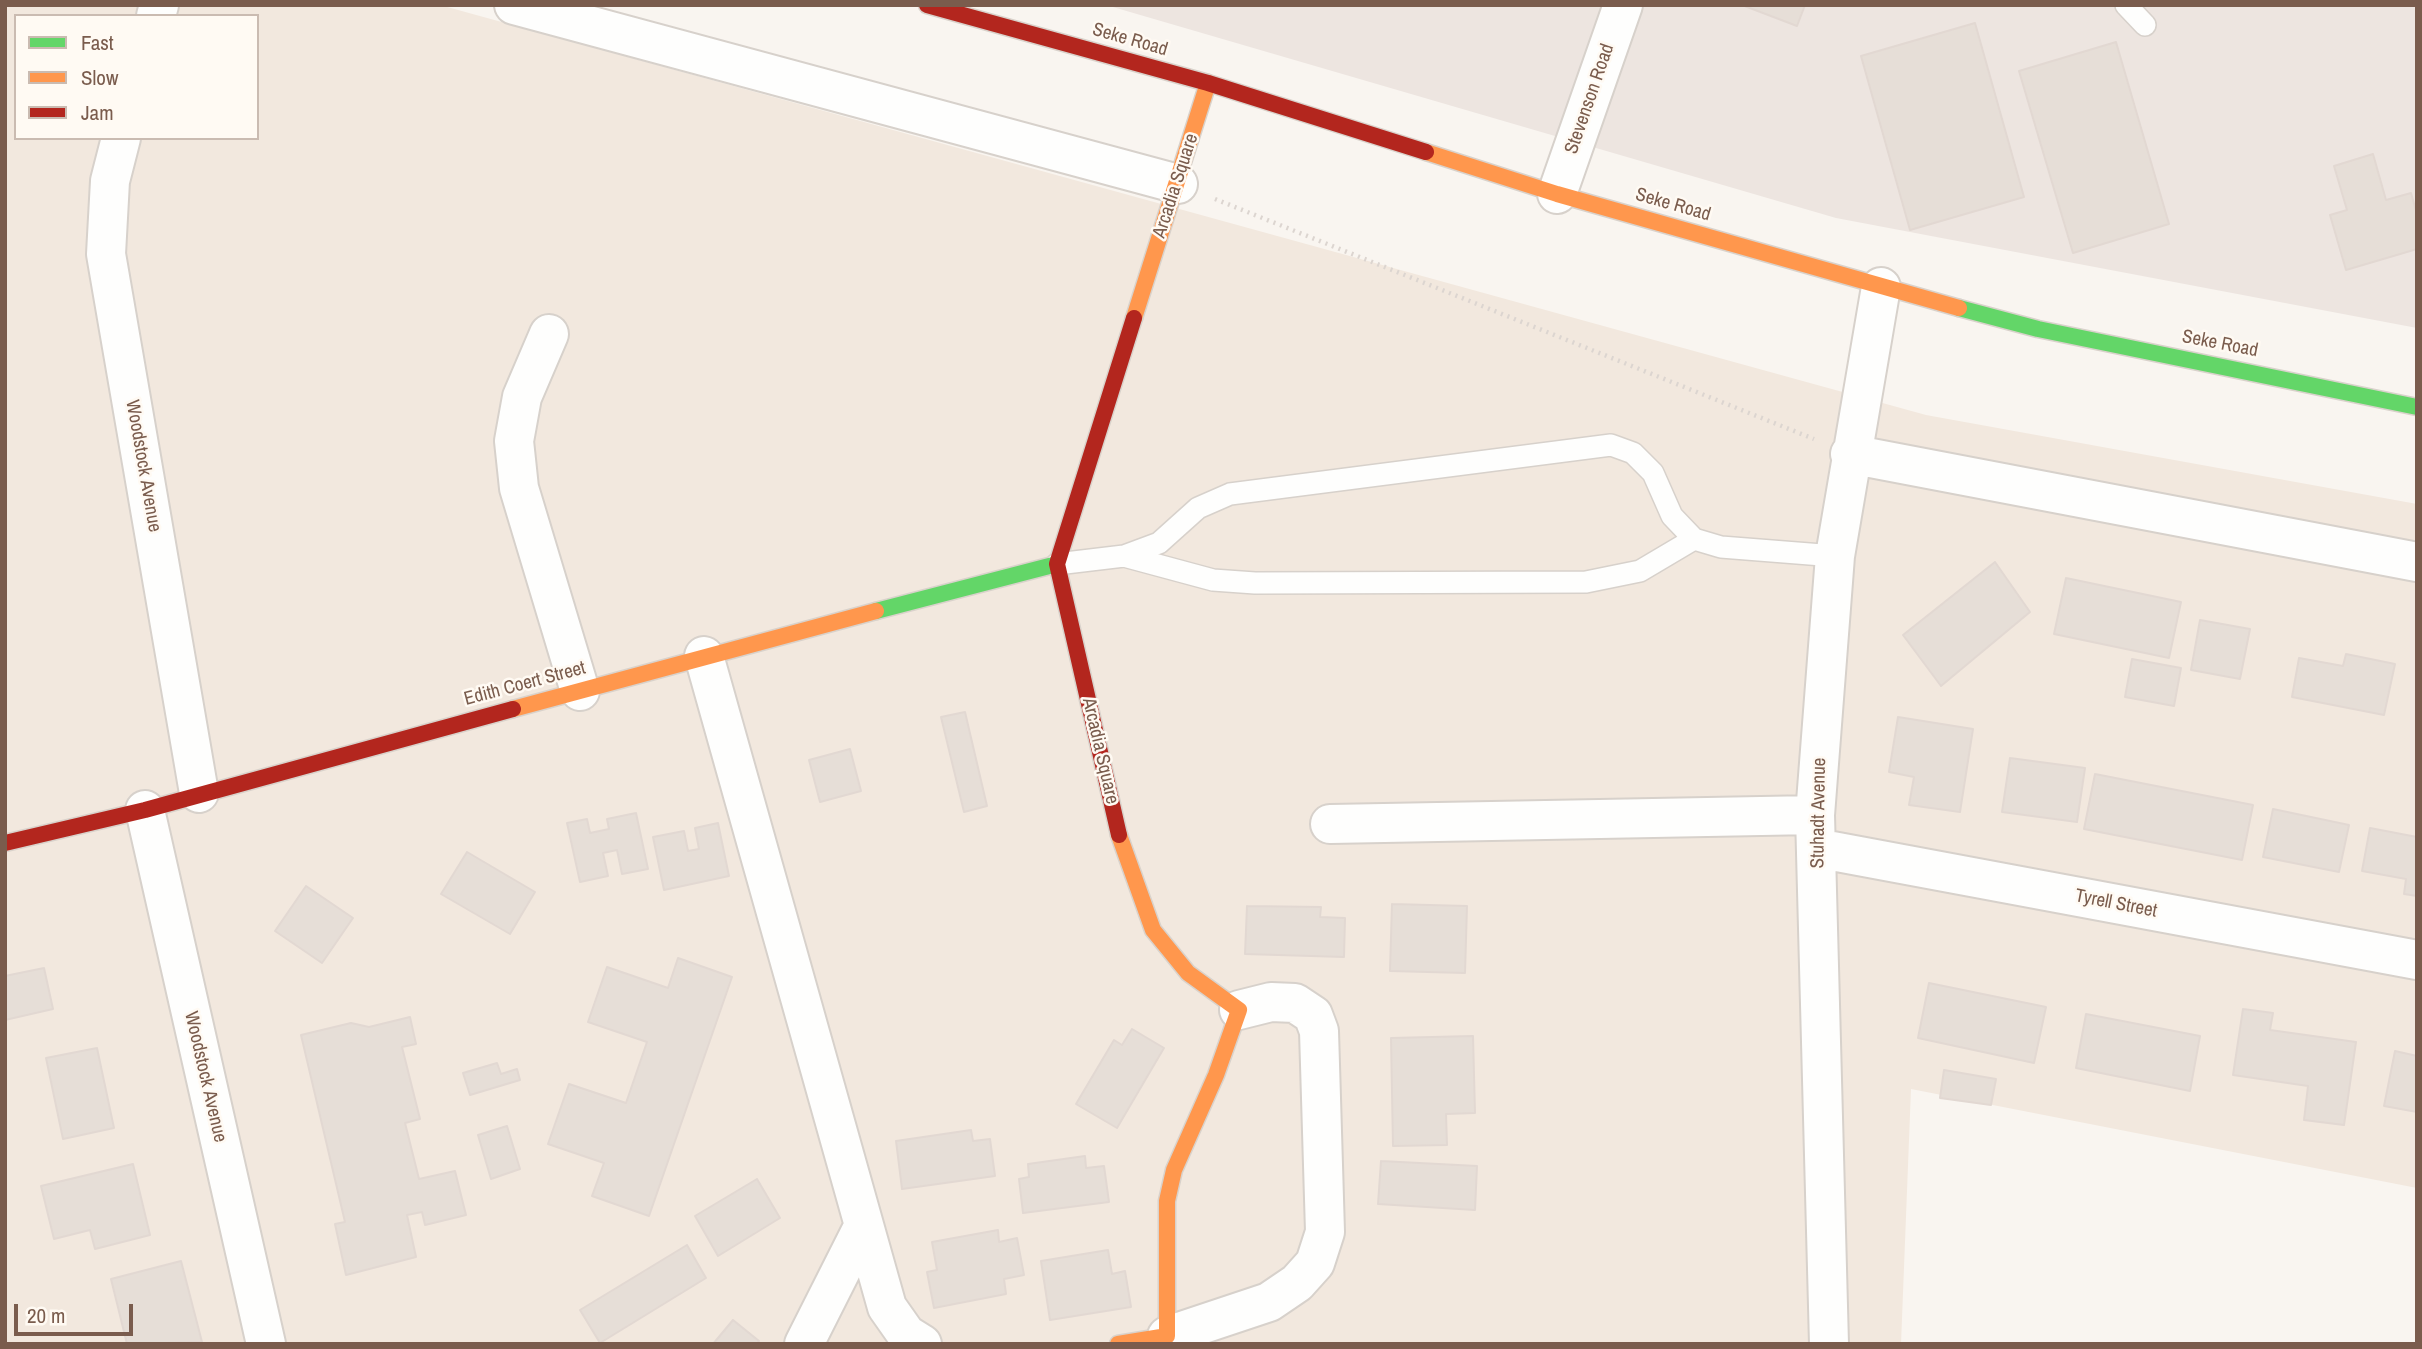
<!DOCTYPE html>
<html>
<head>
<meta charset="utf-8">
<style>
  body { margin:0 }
  #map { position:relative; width:2422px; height:1349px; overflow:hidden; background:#f9f5f0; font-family:"Archivo Narrow",sans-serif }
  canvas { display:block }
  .frame { position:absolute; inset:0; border:7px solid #7a5c4d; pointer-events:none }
  .legend { position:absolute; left:14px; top:14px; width:245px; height:126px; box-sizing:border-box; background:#fffaf3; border:2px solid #cabbb1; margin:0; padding:9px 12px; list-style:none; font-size:21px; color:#7a5c4d }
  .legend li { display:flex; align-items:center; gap:14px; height:35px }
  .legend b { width:35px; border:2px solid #cabbb1 }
  .scale { position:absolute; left:14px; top:1304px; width:119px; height:32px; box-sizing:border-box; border:4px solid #7a5c4d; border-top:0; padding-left:9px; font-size:21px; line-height:24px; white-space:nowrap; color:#7a5c4d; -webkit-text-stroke:5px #fffaf3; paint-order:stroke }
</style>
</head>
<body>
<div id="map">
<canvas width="2422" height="1349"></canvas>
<div class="frame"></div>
<ul class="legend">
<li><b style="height:9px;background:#63d668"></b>Fast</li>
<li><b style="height:9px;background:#ff974d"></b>Slow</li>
<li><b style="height:9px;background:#b3261e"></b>Jam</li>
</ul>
<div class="scale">20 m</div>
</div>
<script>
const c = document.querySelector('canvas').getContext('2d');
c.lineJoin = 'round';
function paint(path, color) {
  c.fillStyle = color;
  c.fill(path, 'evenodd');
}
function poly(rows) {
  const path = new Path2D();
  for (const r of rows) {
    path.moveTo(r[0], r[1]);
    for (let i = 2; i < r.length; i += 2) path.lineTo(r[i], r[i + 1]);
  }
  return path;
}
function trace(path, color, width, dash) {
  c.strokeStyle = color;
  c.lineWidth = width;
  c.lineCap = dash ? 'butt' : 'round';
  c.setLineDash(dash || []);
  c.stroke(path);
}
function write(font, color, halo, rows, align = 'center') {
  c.font = font + ' "Archivo Narrow",sans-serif';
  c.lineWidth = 5;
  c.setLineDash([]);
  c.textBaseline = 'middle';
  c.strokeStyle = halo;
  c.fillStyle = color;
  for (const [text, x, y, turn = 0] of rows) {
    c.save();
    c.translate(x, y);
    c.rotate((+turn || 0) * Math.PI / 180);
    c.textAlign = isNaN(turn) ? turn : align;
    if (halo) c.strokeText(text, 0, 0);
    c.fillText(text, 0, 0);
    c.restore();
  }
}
paint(poly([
  [5,5,440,5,1926,415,2417,504,2417,1188,1911,1089,1901,1344,5,1344],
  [16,16,257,16,257,138,16,138]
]), '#f2e8de');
paint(poly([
  [1106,5,2417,5,2417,328,1836,218]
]), '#ede5e0');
const building = poly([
  [1742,5,1805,5,1797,26,1742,5],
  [1975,23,2024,197,1910,230,1861,56,1975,23],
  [2116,42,2169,224,2073,253,2019,71,2116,42],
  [2373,154,2386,200,2411,193,2417,214,2417,249,2346,270,2330,215,2347,210,2334,166,2373,154],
  [1995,562,2030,612,1941,686,1903,635,1995,562],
  [2066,578,2181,602,2169,658,2054,634,2066,578],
  [2200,620,2250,629,2240,679,2191,670,2200,620],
  [2346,654,2395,664,2384,715,2292,697,2299,658,2343,666,2346,654],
  [2132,659,2181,668,2174,706,2125,697,2132,659],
  [965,712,987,806,964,812,941,717,965,712],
  [1898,717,1973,729,1960,812,1909,805,1914,777,1889,772,1898,717],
  [850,749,861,791,820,802,809,760,850,749],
  [2010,758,2085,768,2077,822,2002,812,2010,758],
  [2095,774,2253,805,2242,860,2084,829,2095,774],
  [2273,809,2349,825,2339,872,2263,857,2273,809],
  [636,813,648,869,622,874,617,850,603,853,608,876,580,882,567,823,587,819,590,833,609,829,607,819,636,813],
  [718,823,729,876,664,890,653,837,684,831,688,851,699,849,695,828,718,823],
  [2370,828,2417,837,2417,896,2404,894,2406,879,2362,871,2370,828],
  [467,852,535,892,510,934,441,894,467,852],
  [306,886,353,918,322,963,275,931,306,886],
  [1392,904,1467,906,1465,973,1390,971,1392,904],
  [1247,906,1321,907,1320,917,1345,918,1344,957,1245,954,1247,906],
  [678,958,732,977,649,1216,592,1196,604,1163,548,1144,569,1084,626,1103,647,1042,588,1022,607,967,668,988,678,958],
  [44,968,53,1009,5,1020,5,976,44,968],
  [1929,983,2046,1007,2034,1063,1918,1038,1929,983],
  [2243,1009,2273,1013,2270,1030,2356,1042,2344,1125,2304,1120,2308,1086,2233,1075,2243,1009],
  [2086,1014,2200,1036,2190,1091,2076,1068,2086,1014],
  [410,1017,416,1044,402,1047,420,1119,405,1123,419,1179,455,1171,466,1215,425,1225,422,1212,407,1215,416,1257,346,1275,335,1224,345,1222,301,1035,351,1023,369,1027,410,1017],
  [1132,1029,1164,1048,1117,1128,1076,1104,1114,1040,1122,1045,1132,1029],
  [1473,1036,1475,1113,1446,1114,1447,1145,1393,1146,1391,1038,1473,1036],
  [97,1048,114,1128,63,1139,46,1058,97,1048],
  [2395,1051,2417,1056,2417,1112,2384,1106,2395,1051],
  [497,1063,501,1074,517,1069,520,1080,470,1095,463,1073,497,1063],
  [1944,1070,1996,1079,1991,1105,1940,1098,1944,1070],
  [507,1126,520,1169,491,1179,478,1135,507,1126],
  [971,1130,973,1141,990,1139,995,1176,902,1189,896,1141,971,1130],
  [1085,1156,1086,1168,1104,1166,1109,1202,1023,1213,1019,1179,1029,1177,1028,1164,1085,1156],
  [1381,1161,1477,1166,1475,1210,1378,1204,1381,1161],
  [133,1164,150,1235,95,1249,90,1230,54,1239,41,1186,133,1164],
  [757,1179,780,1218,718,1256,695,1216,757,1179],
  [998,1230,999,1242,1017,1238,1024,1275,1004,1279,1006,1294,934,1308,927,1272,937,1270,932,1242,998,1230],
  [687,1245,706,1278,600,1343,580,1310,687,1245],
  [1108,1250,1112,1274,1125,1271,1131,1307,1050,1320,1041,1261,1108,1250],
  [181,1261,202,1342,127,1344,111,1279,181,1261],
  [733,1320,759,1341,757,1344,713,1344,733,1320]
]);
paint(building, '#e6ded7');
trace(building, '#e2d8d2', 2);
const lane = poly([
  [2126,5,2145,25],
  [1124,556,1213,580,1255,583,1586,582,1640,571,1694,539],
  [1057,564,1124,556,1159,543,1198,508,1230,494,1611,445,1633,453,1653,473,1672,516,1694,539,1721,547,1835,556]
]);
const street = poly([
  [514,5,1178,184],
  [156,16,159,5],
  [121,138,110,181,106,254,199,793],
  [1557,194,1623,5],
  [549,334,522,397,514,441,519,488,580,691],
  [1850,454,2417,562],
  [704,656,887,1307,906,1334,922,1344],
  [145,810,266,1344],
  [1330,824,1815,815],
  [1816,848,2417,960],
  [1167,1336,1269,1302,1297,1283,1315,1263,1325,1232,1319,1031,1313,1015,1295,1003,1271,1002,1239,1010],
  [804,1344,864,1225],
  [1829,1344,1815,815,1835,556,1881,287]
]);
const fast = poly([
  [1959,308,2038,329,2417,407],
  [876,611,1057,564]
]);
const slow = poly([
  [1426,152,1557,194,1959,308],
  [1134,318,1208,83],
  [513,709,876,611],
  [1118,1344,1167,1336,1167,1201,1174,1170,1216,1075,1239,1010,1188,973,1153,930,1119,835]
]);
const jam = poly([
  [927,5,1208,83,1426,152],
  [1119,835,1057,564,1134,318],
  [5,843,145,810,513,709]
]);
trace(lane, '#d7d1cb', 24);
trace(street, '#d7d1cb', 42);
trace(fast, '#d9d2cb', 19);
trace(slow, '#d9d2cb', 19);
trace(jam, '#d9d2cb', 19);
trace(poly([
  [1215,199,1814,439]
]), '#dcd5d0', 4.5, [2, 5]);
trace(lane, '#fefefd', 21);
trace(street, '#fefefd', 38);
trace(fast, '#63d668', 16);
trace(slow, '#ff974d', 16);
trace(jam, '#b3261e', 16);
write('19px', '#7a5c4d', '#fffaf3', [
  ["Seke Road",1130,40,16],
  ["Stevenson Road",1590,99,-71],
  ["Arcadia Square",1176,186,-72],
  ["Seke Road",1673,205,16],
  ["Seke Road",2220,344,11],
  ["Woodstock Avenue",143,466,80],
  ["Edith Coert Street",525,684,-15],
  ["Arcadia Square",1100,751,77],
  ["Stuhadt Avenue",1819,813,-89],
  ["Tyrell Street",2116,904,11],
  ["Woodstock Avenue",205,1077,77]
]);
</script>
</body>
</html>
